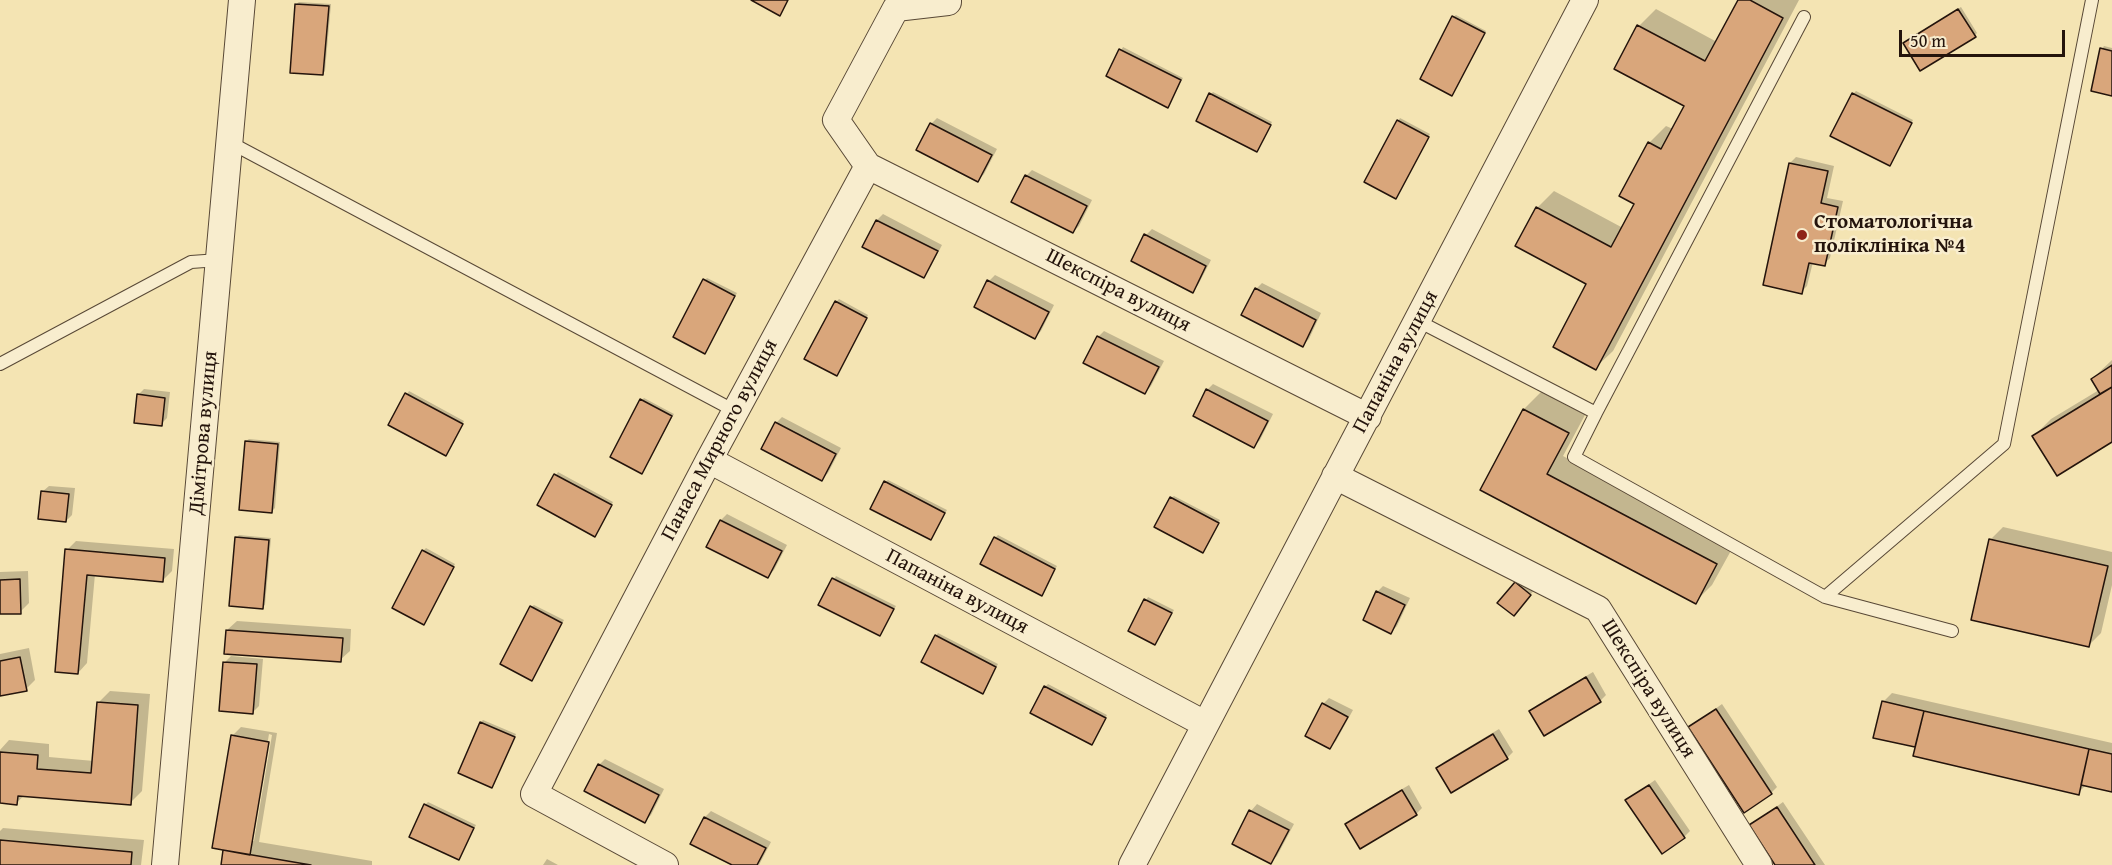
<!DOCTYPE html>
<html>
<head>
<meta charset="utf-8">
<style>
  body { margin:0 }
  #map { position:relative; width:2112px; height:865px; overflow:hidden; background:#f4e4b3; font-family:"Gentium Book Plus",serif }
  canvas { display:block }
  .scale { position:absolute; left:1899px; top:30px; width:166px; height:27px; box-sizing:border-box; border:3px solid #24140c; border-top:0; padding-left:8px; font-size:18px; line-height:21px; white-space:nowrap; color:#24140c; -webkit-text-stroke:4px #f8edce; paint-order:stroke }
</style>
</head>
<body>
<div id="map">
<canvas width="2112" height="865"></canvas>
<div class="scale">50 m</div>
</div>
<script>
const c = document.querySelector('canvas').getContext('2d');
c.lineJoin = 'round';
function paint(path, color) {
  c.fillStyle = color;
  c.fill(path, 'evenodd');
}
function poly(rows) {
  const path = new Path2D();
  for (const r of rows) {
    path.moveTo(r[0], r[1]);
    for (let i = 2; i < r.length; i += 2) path.lineTo(r[i], r[i + 1]);
  }
  return path;
}
function trace(path, color, width, dash) {
  c.strokeStyle = color;
  c.lineWidth = width;
  c.lineCap = dash ? 'butt' : 'round';
  c.setLineDash(dash || []);
  c.stroke(path);
}
function write(font, color, halo, rows, align = 'center') {
  c.font = font + ' "Gentium Book Plus",serif';
  c.lineWidth = 5;
  c.setLineDash([]);
  c.textBaseline = 'middle';
  c.strokeStyle = halo;
  c.fillStyle = color;
  for (const [text, x, y, turn = 0] of rows) {
    c.save();
    c.translate(x, y);
    c.rotate((+turn || 0) * Math.PI / 180);
    c.textAlign = isNaN(turn) ? turn : align;
    if (halo) c.strokeText(text, 0, 0);
    c.fillText(text, 0, 0);
    c.restore();
  }
}
paint(poly([
  [1739,0,1799,0,1613,351,1595,368,1588,283,1537,208,1554,191,1623,228,1636,204,1649,143,1666,126,1673,129,1686,105,1639,26,1656,9,1717,42],
  [299,2,331,4,325,71,323,74,296,4],
  [1961,7,1977,33,1975,35,1907,41],
  [1456,15,1486,31,1452,94,1453,17],
  [2104,46,2112,48,2112,94,2102,49],
  [1123,47,1183,78,1170,103,1108,75],
  [1856,91,1913,120,1890,164,1853,94],
  [1213,92,1272,122,1257,150,1211,94],
  [937,118,997,149,984,174,978,180,931,124],
  [1400,118,1430,134,1396,197,1398,121],
  [1796,157,1834,166,1827,198,1843,201,1830,258,1824,264,1813,262,1807,286,1801,292,1790,163],
  [1032,170,1092,200,1079,226,1073,232,1026,176],
  [883,214,942,245,929,270,923,276,864,246,877,220],
  [1152,229,1211,260,1198,285,1192,291,1146,235],
  [995,275,1054,305,1041,331,1035,337,989,281],
  [707,278,737,293,705,352,705,280],
  [1262,283,1321,313,1309,339,1303,345,1256,289],
  [839,299,868,315,839,372,836,302],
  [1104,331,1164,361,1151,386,1145,393,1098,337],
  [2112,360,2112,441,2034,436,2051,419,2099,390,2092,379],
  [1213,384,1273,414,1260,440,1254,446,1207,390],
  [144,389,170,392,167,418,161,424,138,395],
  [409,391,464,421,448,451,390,424],
  [1541,392,1585,415,1563,456,1733,547,1712,585,1695,602,1482,489,1524,409],
  [644,398,674,414,642,473,642,400],
  [782,417,841,448,828,473,822,479,776,423],
  [249,439,280,442,275,508,272,511,246,441],
  [558,472,613,502,597,532,539,505],
  [888,480,947,510,931,538,885,482],
  [49,486,75,488,72,515,66,521,42,492],
  [1174,496,1220,520,1203,551,1171,498],
  [727,514,787,545,774,570,768,576,708,546,721,520],
  [2003,527,2112,552,2112,585,2101,633,2089,645,1990,540],
  [239,535,271,538,265,605,262,607,237,537],
  [998,535,1057,566,1044,591,995,538],
  [76,541,174,549,172,571,163,580,95,574,87,663,78,673,67,550],
  [426,548,455,564,426,620,423,551],
  [28,571,29,603,20,612,0,613,0,572],
  [836,576,896,606,880,635,820,604],
  [1522,577,1536,588,1519,608,1516,583],
  [1383,586,1410,598,1397,626,1391,632,1377,592],
  [1148,597,1174,610,1155,644,1130,630],
  [534,605,564,620,532,680,531,607],
  [237,621,351,629,350,651,340,660,227,630],
  [938,633,998,664,985,689,936,636],
  [29,648,35,680,26,689,0,694,0,654],
  [231,656,263,659,259,706,253,712,225,662],
  [1593,672,1606,695,1600,701,1531,711,1537,705],
  [1048,684,1107,715,1094,740,1045,687],
  [110,691,150,694,142,791,130,803,25,795,16,803,0,802,0,750,9,740,49,744,49,757,94,761,98,703],
  [1892,693,2112,743,2112,791,2086,785,2078,793,1917,746,1875,737,1883,702],
  [1329,698,1353,710,1336,741,1330,747,1323,704],
  [1722,704,1777,787,1771,793,1690,727],
  [483,720,516,734,492,786,481,722],
  [241,727,277,733,259,842,372,861,372,865,222,865,232,736],
  [269,734,272,735,254,841,251,841],
  [1499,729,1513,752,1507,758,1438,768,1444,762],
  [605,759,664,789,651,815,645,821,599,765],
  [1655,780,1690,831,1684,837,1627,800],
  [1409,785,1422,808,1416,814,1347,824,1353,818],
  [428,802,476,825,459,858,425,805],
  [1783,802,1825,865,1777,865,1751,825],
  [1257,804,1294,824,1277,856,1271,862,1234,843,1251,811],
  [711,811,771,842,759,865,735,865,692,843,705,817],
  [3,828,144,840,141,865,0,865,0,831],
  [547,859,558,865,543,865]
]), '#0003');
const building = poly([
  [751,0,788,0,780,16,751,0],
  [1738,0,1750,0,1783,18,1596,370,1553,347,1586,284,1515,246,1536,207,1611,247,1634,204,1619,196,1648,142,1661,149,1684,106,1614,69,1637,25,1705,61,1738,0],
  [295,4,329,6,323,75,290,73,295,4],
  [1958,9,1976,37,1920,71,1903,43,1958,9],
  [1452,16,1485,33,1452,96,1420,79,1452,16],
  [2100,48,2112,51,2112,96,2091,91,2100,48],
  [1119,49,1181,80,1168,108,1106,76,1119,49],
  [1209,93,1271,125,1257,152,1196,121,1209,93],
  [1852,93,1912,123,1890,166,1830,136,1852,93],
  [1397,120,1429,137,1396,199,1364,182,1397,120],
  [930,123,992,155,978,182,916,150,930,123],
  [1789,163,1828,171,1821,203,1838,207,1825,266,1809,263,1802,294,1763,285,1789,163],
  [1025,175,1087,206,1073,233,1011,202,1025,175],
  [876,220,938,251,924,278,862,247,876,220],
  [1144,234,1206,266,1193,293,1131,261,1144,234],
  [703,279,735,296,705,354,673,337,703,279],
  [987,280,1049,312,1035,339,974,307,987,280],
  [1255,288,1316,320,1303,347,1241,315,1255,288],
  [835,301,867,318,837,376,804,359,835,301],
  [1097,336,1159,367,1145,394,1083,363,1097,336],
  [2112,365,2112,387,2100,394,2091,379,2112,365],
  [2112,387,2112,442,2057,476,2032,436,2112,387],
  [1206,389,1268,421,1254,448,1193,416,1206,389],
  [405,393,463,424,446,456,388,425,405,393],
  [137,394,165,398,162,426,134,423,137,394],
  [640,399,672,416,642,474,610,457,640,399],
  [1523,409,1569,433,1547,474,1717,564,1696,604,1480,490,1523,409],
  [775,422,836,454,822,481,761,449,775,422],
  [245,441,278,444,272,513,239,510,245,441],
  [554,474,612,505,595,537,537,505,554,474],
  [884,481,945,513,931,540,870,509,884,481],
  [41,491,69,494,66,522,38,519,41,491],
  [1170,497,1219,523,1203,553,1154,527,1170,497],
  [720,520,782,551,768,578,706,547,720,520],
  [235,537,269,540,263,609,229,606,235,537],
  [994,537,1055,569,1042,596,980,564,994,537],
  [1989,539,2108,566,2089,647,1971,620,1989,539],
  [65,549,165,558,163,582,87,575,78,674,55,672,65,549],
  [422,550,454,567,424,625,392,608,422,550],
  [832,578,894,609,880,636,818,605,832,578],
  [20,579,21,614,0,614,0,580,20,579],
  [1515,582,1531,595,1514,616,1497,603,1515,582],
  [1376,591,1405,605,1391,634,1363,620,1376,591],
  [1144,599,1172,613,1155,645,1128,631,1144,599],
  [530,606,562,623,532,681,500,664,530,606],
  [226,630,343,638,341,662,224,654,226,630],
  [935,635,996,667,983,694,921,662,935,635],
  [20,657,27,691,0,696,0,661,20,657],
  [223,662,257,664,253,714,219,711,223,662],
  [1586,677,1601,702,1544,736,1529,711,1586,677],
  [1044,686,1106,718,1092,745,1030,713,1044,686],
  [1882,701,1924,711,1915,747,1873,738,1882,701],
  [97,702,138,705,131,805,18,796,17,805,0,803,0,752,38,755,37,769,91,773,97,702],
  [1322,703,1348,717,1330,749,1305,736,1322,703],
  [1716,709,1772,794,1744,813,1688,727,1716,709],
  [1924,711,2089,749,2079,795,1913,756,1924,711],
  [480,722,515,737,492,788,458,773,480,722],
  [1493,734,1508,759,1451,793,1436,768,1493,734],
  [231,735,269,742,250,855,212,848,231,735],
  [2089,749,2112,754,2112,792,2081,785,2089,749],
  [598,764,659,795,645,823,584,791,598,764],
  [1649,785,1685,838,1662,854,1625,800,1649,785],
  [1402,790,1417,815,1360,849,1345,824,1402,790],
  [424,804,474,828,459,860,409,837,424,804],
  [1777,807,1815,865,1775,865,1749,825,1777,807],
  [1249,810,1289,830,1271,864,1232,844,1249,810],
  [704,817,766,848,757,865,732,865,690,844,704,817],
  [0,840,132,852,131,865,0,865,0,840],
  [223,850,311,865,221,865,223,850]
]);
paint(building, '#d9a67b');
trace(building, '#24140c', 1.5);
const service = poly([
  [229,142,735,411],
  [1418,321,1596,413,1804,17],
  [0,364,191,262,219,260],
  [1596,413,1574,457,1825,597,1952,631],
  [1825,597,2004,444,2092,0]
]);
const minor = poly([
  [948,0,948,2,896,8,836,120,868,166,1368,417],
  [709,460,1205,724],
  [1335,476,1598,609,1759,865],
  [165,865,242,0],
  [665,865,534,794,709,460,868,166],
  [1132,865,1585,0]
]);
trace(service, '#584836', 14);
trace(minor, '#584836', 28);
trace(service, '#f8edce', 12);
trace(minor, '#f8edce', 26);
for (const [x, y, r, color] of [
  [1802,235,6,"#8f2418"]
]) {
  const dot = new Path2D();
  dot.arc(x, y, r, 0, 2 * Math.PI);
  c.fillStyle = color;
  c.fill(dot);
  trace(dot, '#f8edce', 2);
}
write('bold 21px', '#24140c', '#f8edce', [
  ["Стоматологічна",1814,223],
  ["поліклініка №4",1814,247]
], 'left');
write('21px', '#24140c', '#f8edce', [
  ["Шекспіра вулиця",1118,291,27],
  ["Папаніна вулиця",1396,362,-62],
  ["Дімітрова вулиця",204,433,-85],
  ["Панаса Мирного вулиця",720,440,-62],
  ["Папаніна вулиця",957,592,28],
  ["Шекспіра вулиця",1648,689,58]
]);
</script>
</body>
</html>
